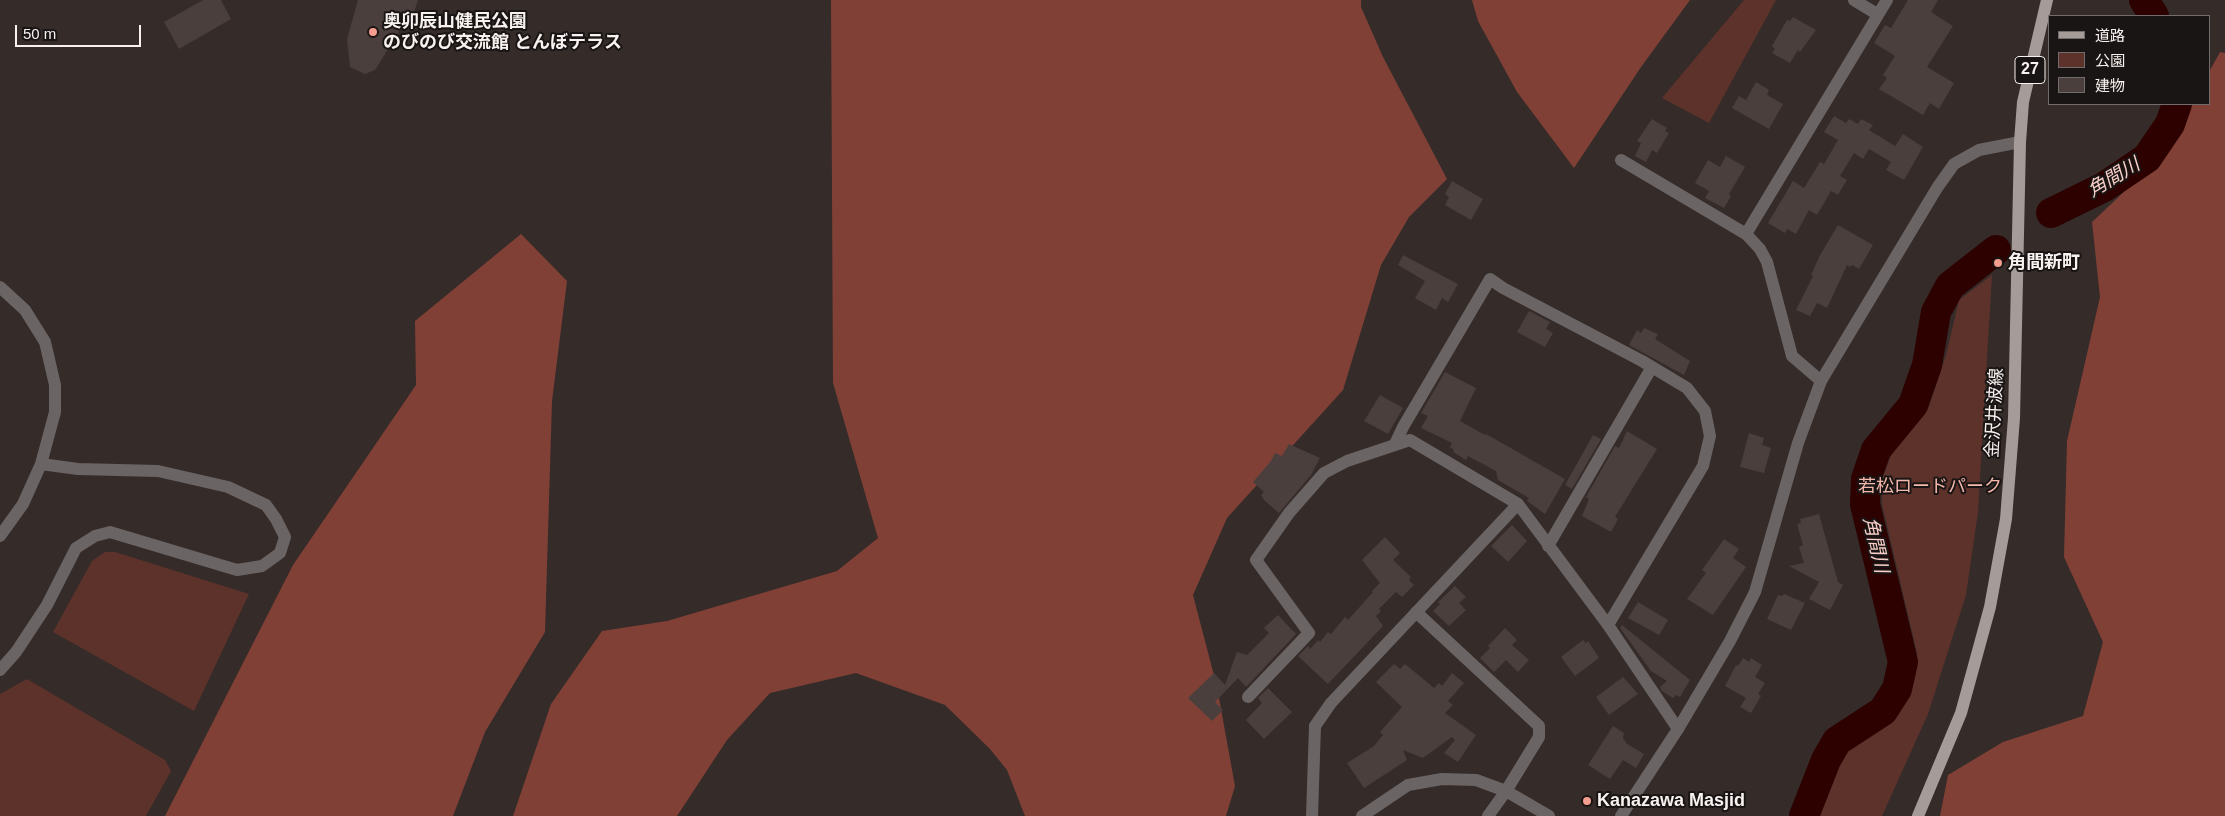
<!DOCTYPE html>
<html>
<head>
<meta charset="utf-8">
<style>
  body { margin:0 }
  #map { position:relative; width:2225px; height:816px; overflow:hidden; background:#352b29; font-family:Helvetica,"Noto Sans JP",sans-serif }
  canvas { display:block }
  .legend { position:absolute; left:2048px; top:15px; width:162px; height:90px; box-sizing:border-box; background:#191514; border:1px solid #726d6c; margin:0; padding:6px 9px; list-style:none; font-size:15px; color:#f8f1f0 }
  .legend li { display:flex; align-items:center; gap:10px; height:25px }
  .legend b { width:25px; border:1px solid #726d6c }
  .scale { position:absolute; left:15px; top:25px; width:126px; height:22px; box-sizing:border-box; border:2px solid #f8f1f0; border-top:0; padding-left:6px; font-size:15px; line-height:18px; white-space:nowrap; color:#f8f1f0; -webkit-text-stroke:4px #191514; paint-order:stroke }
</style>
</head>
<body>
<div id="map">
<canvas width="2225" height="816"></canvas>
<ul class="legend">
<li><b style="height:6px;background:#a59b99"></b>道路</li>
<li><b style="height:14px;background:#5d322b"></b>公園</li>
<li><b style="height:14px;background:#4a3f3d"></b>建物</li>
</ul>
<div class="scale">50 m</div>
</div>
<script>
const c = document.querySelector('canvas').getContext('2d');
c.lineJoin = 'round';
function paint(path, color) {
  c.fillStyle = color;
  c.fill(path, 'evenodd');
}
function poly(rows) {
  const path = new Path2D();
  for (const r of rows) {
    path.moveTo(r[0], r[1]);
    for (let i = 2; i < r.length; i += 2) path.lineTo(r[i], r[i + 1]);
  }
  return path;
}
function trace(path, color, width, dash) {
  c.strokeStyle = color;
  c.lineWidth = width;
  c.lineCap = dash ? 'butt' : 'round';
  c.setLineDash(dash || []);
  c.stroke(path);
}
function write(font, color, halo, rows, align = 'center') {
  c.font = font + ' Helvetica,"Noto Sans JP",sans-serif';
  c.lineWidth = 4;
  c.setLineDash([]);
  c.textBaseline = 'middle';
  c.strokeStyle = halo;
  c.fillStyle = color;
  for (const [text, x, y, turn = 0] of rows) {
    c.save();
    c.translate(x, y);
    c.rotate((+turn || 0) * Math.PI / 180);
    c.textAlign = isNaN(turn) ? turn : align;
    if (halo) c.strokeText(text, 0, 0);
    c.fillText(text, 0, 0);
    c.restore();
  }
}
paint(poly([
  [1744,0,1776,0,1709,123,1662,98],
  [1992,275,1978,512,1966,595,1928,714,1882,816,1813,816,1845,752,1896,715,1911,688,1917,653,1882,504,1882,479,1892,453,1928,409,1946,355,1959,300],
  [105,552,115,552,249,594,194,711,53,632,92,561],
  [27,679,165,760,171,771,146,816,0,816,0,694]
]), '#5d322b');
paint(poly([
  [831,0,1361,0,1361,7,1383,57,1447,179,1409,217,1381,265,1343,390,1227,518,1193,595,1217,687,1235,786,1226,816,1025,816,1007,770,990,749,945,705,856,673,770,693,727,740,677,816,513,816,551,704,602,631,667,621,837,571,878,538,833,383],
  [1472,0,1690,0,1641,67,1574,168,1517,92,1478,21],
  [2220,52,2225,53,2225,816,1940,816,1948,775,2003,742,2083,716,2103,642,2064,557,2067,441,2100,297,2092,222,2159,159,2191,104,2209,104,2209,72],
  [521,234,567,281,552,401,545,632,485,732,453,816,165,816,293,565,416,385,415,321]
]), '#814036');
trace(poly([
  [2144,0,2154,16],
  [2051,213,2104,187,2147,158,2170,124,2177,104],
  [1804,816,1826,760,1837,741,1883,711,1897,689,1903,662,1865,504,1866,479,1876,450,1913,405,1927,365,1936,312,1950,286,1996,250]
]), '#2c0100', 30);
paint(poly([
  [203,0,221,0,231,19,179,49,164,22],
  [358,0,418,0,414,12,403,25,375,70,365,74,350,67,347,39],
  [1908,0,1938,0,1931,12,1953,26,1927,67,1954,83,1939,109,1930,103,1923,115,1879,89,1887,78,1883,75,1895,56,1874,43,1885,25,1891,28],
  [1793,17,1816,30,1800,52,1798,50,1790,63,1772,53,1775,49,1772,46,1787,20,1790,21],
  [1756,82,1769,90,1767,95,1783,104,1769,129,1732,108,1739,96,1746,100],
  [1834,116,1846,123,1849,119,1858,124,1861,119,1873,125,1869,130,1895,146,1903,134,1923,147,1904,180,1886,170,1891,162,1869,149,1863,159,1854,153,1840,176,1847,180,1838,195,1831,191,1817,215,1809,210,1796,234,1787,229,1785,233,1768,223,1793,181,1804,188,1820,162,1824,164,1838,140,1824,132],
  [1652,119,1667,128,1665,131,1669,133,1657,153,1652,150,1646,162,1635,156,1641,143,1637,141],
  [1726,156,1745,167,1729,194,1731,196,1724,208,1705,198,1709,191,1695,183,1708,160,1720,167],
  [1452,181,1483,199,1471,220,1445,205,1449,197,1445,194],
  [1838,225,1873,245,1859,269,1852,265,1850,267,1847,265,1827,308,1817,303,1810,316,1796,310,1813,276,1811,275,1820,255],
  [1403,255,1458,284,1448,302,1442,298,1436,310,1415,298,1425,281,1398,265],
  [1529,311,1550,322,1546,329,1553,333,1545,347,1517,332],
  [1644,328,1658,334,1655,339,1690,361,1684,375,1629,345,1637,330,1641,333],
  [1445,372,1476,388,1460,421,1485,435,1486,434,1565,479,1545,514,1527,501,1529,498,1498,480,1496,471,1468,456,1466,460,1453,452,1454,450,1450,447,1452,443,1421,428,1428,416,1421,413],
  [1380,395,1403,408,1388,434,1364,421],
  [1627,431,1657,449,1615,517,1618,519,1611,532,1582,516,1589,499,1586,497,1615,446,1619,448],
  [1749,433,1764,438,1762,445,1771,448,1764,473,1740,467],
  [1593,435,1601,439,1572,489,1565,485],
  [1289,444,1320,458,1311,475,1279,513,1264,500,1261,495,1264,492,1253,482,1271,461,1275,453,1282,456],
  [1819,514,1838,582,1843,585,1830,610,1809,599,1819,582,1789,566,1804,563,1799,547,1803,545,1797,524,1801,523,1800,519],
  [1512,525,1527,541,1508,562,1491,546],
  [1385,537,1400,553,1393,560,1411,577,1409,580,1414,585,1402,597,1396,592,1379,609,1381,611,1376,616,1383,626,1328,684,1298,656,1308,646,1310,649,1318,640,1320,642,1328,632,1331,634,1345,617,1348,620,1373,592,1372,591,1380,583,1362,560],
  [1724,539,1739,549,1733,558,1746,567,1713,615,1687,599,1706,573,1702,570],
  [1455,586,1466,597,1459,603,1466,610,1449,626,1433,611,1440,604,1438,602],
  [1784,594,1805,603,1791,630,1767,619,1778,595,1782,596],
  [1638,602,1668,620,1659,635,1628,618],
  [1278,615,1296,634,1246,687,1238,678,1215,702,1223,710,1212,721,1188,698,1214,673,1225,685,1237,652,1247,655,1269,633,1264,628],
  [1622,625,1690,680,1680,697,1676,695,1673,698,1662,691,1660,687,1667,681,1651,671,1620,628],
  [1505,628,1517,640,1512,645,1529,660,1518,672,1506,660,1494,672,1480,658,1490,648,1488,646],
  [1583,640,1586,643,1588,641,1599,658,1575,676,1561,657],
  [1743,658,1749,662,1751,658,1762,665,1755,677,1765,683,1758,694,1761,696,1751,713,1740,707,1746,698,1725,686,1736,665,1738,666],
  [1394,664,1400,669,1405,664,1434,688,1439,683,1442,686,1452,673,1464,683,1448,701,1453,705,1445,713,1476,735,1458,762,1444,753,1455,740,1452,737,1423,758,1403,750,1407,760,1364,788,1347,763,1374,746,1383,735,1380,732,1402,707,1376,682],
  [1623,677,1638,694,1609,715,1596,697],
  [1268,688,1292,712,1264,739,1246,720,1262,703,1258,698],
  [1613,726,1624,733,1623,738,1627,744,1644,754,1636,768,1623,760,1610,779,1588,765]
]), '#4a3f3d');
trace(poly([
  [1854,0,1877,14],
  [1621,160,1746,234],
  [0,287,25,310,45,342,55,385,55,412,41,464,23,504,0,536],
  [1821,381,1792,356,1767,262,1760,249,1746,234,1887,0],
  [1395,444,1403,427,1490,279,1503,288,1642,361,1687,388,1705,411,1710,436,1703,466,1608,625],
  [1548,546,1652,367],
  [1416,612,1539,726,1539,737,1506,791,1488,816],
  [0,670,16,652,47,605,76,548,95,536,110,532,237,570,262,566,280,553,285,537,276,519,266,505,228,487,158,471,78,469,41,464],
  [1248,697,1309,633,1256,560,1289,513,1324,473,1347,461,1410,440,1518,504,1608,625,1678,729],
  [1312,816,1315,726,1331,703,1518,504],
  [1362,816,1408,785,1442,779,1476,780,1506,791,1549,816]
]), '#6a6564', 12);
trace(poly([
  [1621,816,1678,729,1730,641,1755,592,1798,443,1821,381,1937,188,1954,164,1979,150,2020,142]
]), '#6a6564', 12);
trace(poly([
  [1918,816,1961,713,1990,607,2006,519,2014,418,2020,142,2023,102,2047,0]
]), '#a59b99', 12);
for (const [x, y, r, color] of [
  [373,32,5,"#f59d8e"],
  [1998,263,5,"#f59d8e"],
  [1587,801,5,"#f59d8e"]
]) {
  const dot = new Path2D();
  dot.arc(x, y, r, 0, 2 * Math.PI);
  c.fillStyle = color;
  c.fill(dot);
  trace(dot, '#191514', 2);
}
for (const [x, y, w] of [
  [2030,70,30]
]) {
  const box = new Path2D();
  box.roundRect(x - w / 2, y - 13.5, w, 27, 4);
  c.fillStyle = '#191514';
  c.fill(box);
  trace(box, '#f8f1f0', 1);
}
write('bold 16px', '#f8f1f0', null, [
  ["27",2030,70]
]);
write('bold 18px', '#f8f1f0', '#191514', [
  ["奥卯辰山健民公園",383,22],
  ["のびのび交流館 とんぼテラス",383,43],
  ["角間新町",2008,263],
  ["Kanazawa Masjid",1597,801]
], 'left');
write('18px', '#f8f1f0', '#191514', [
  ["金沢井波線",1995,413,-87]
]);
write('18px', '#f4b7ab', '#191514', [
  ["若松ロードパーク",1930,487]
]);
write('italic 19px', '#f9cfc8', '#191514', [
  ["角間川",2114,178,-31],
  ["角間川",1875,545,77]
]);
</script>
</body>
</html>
